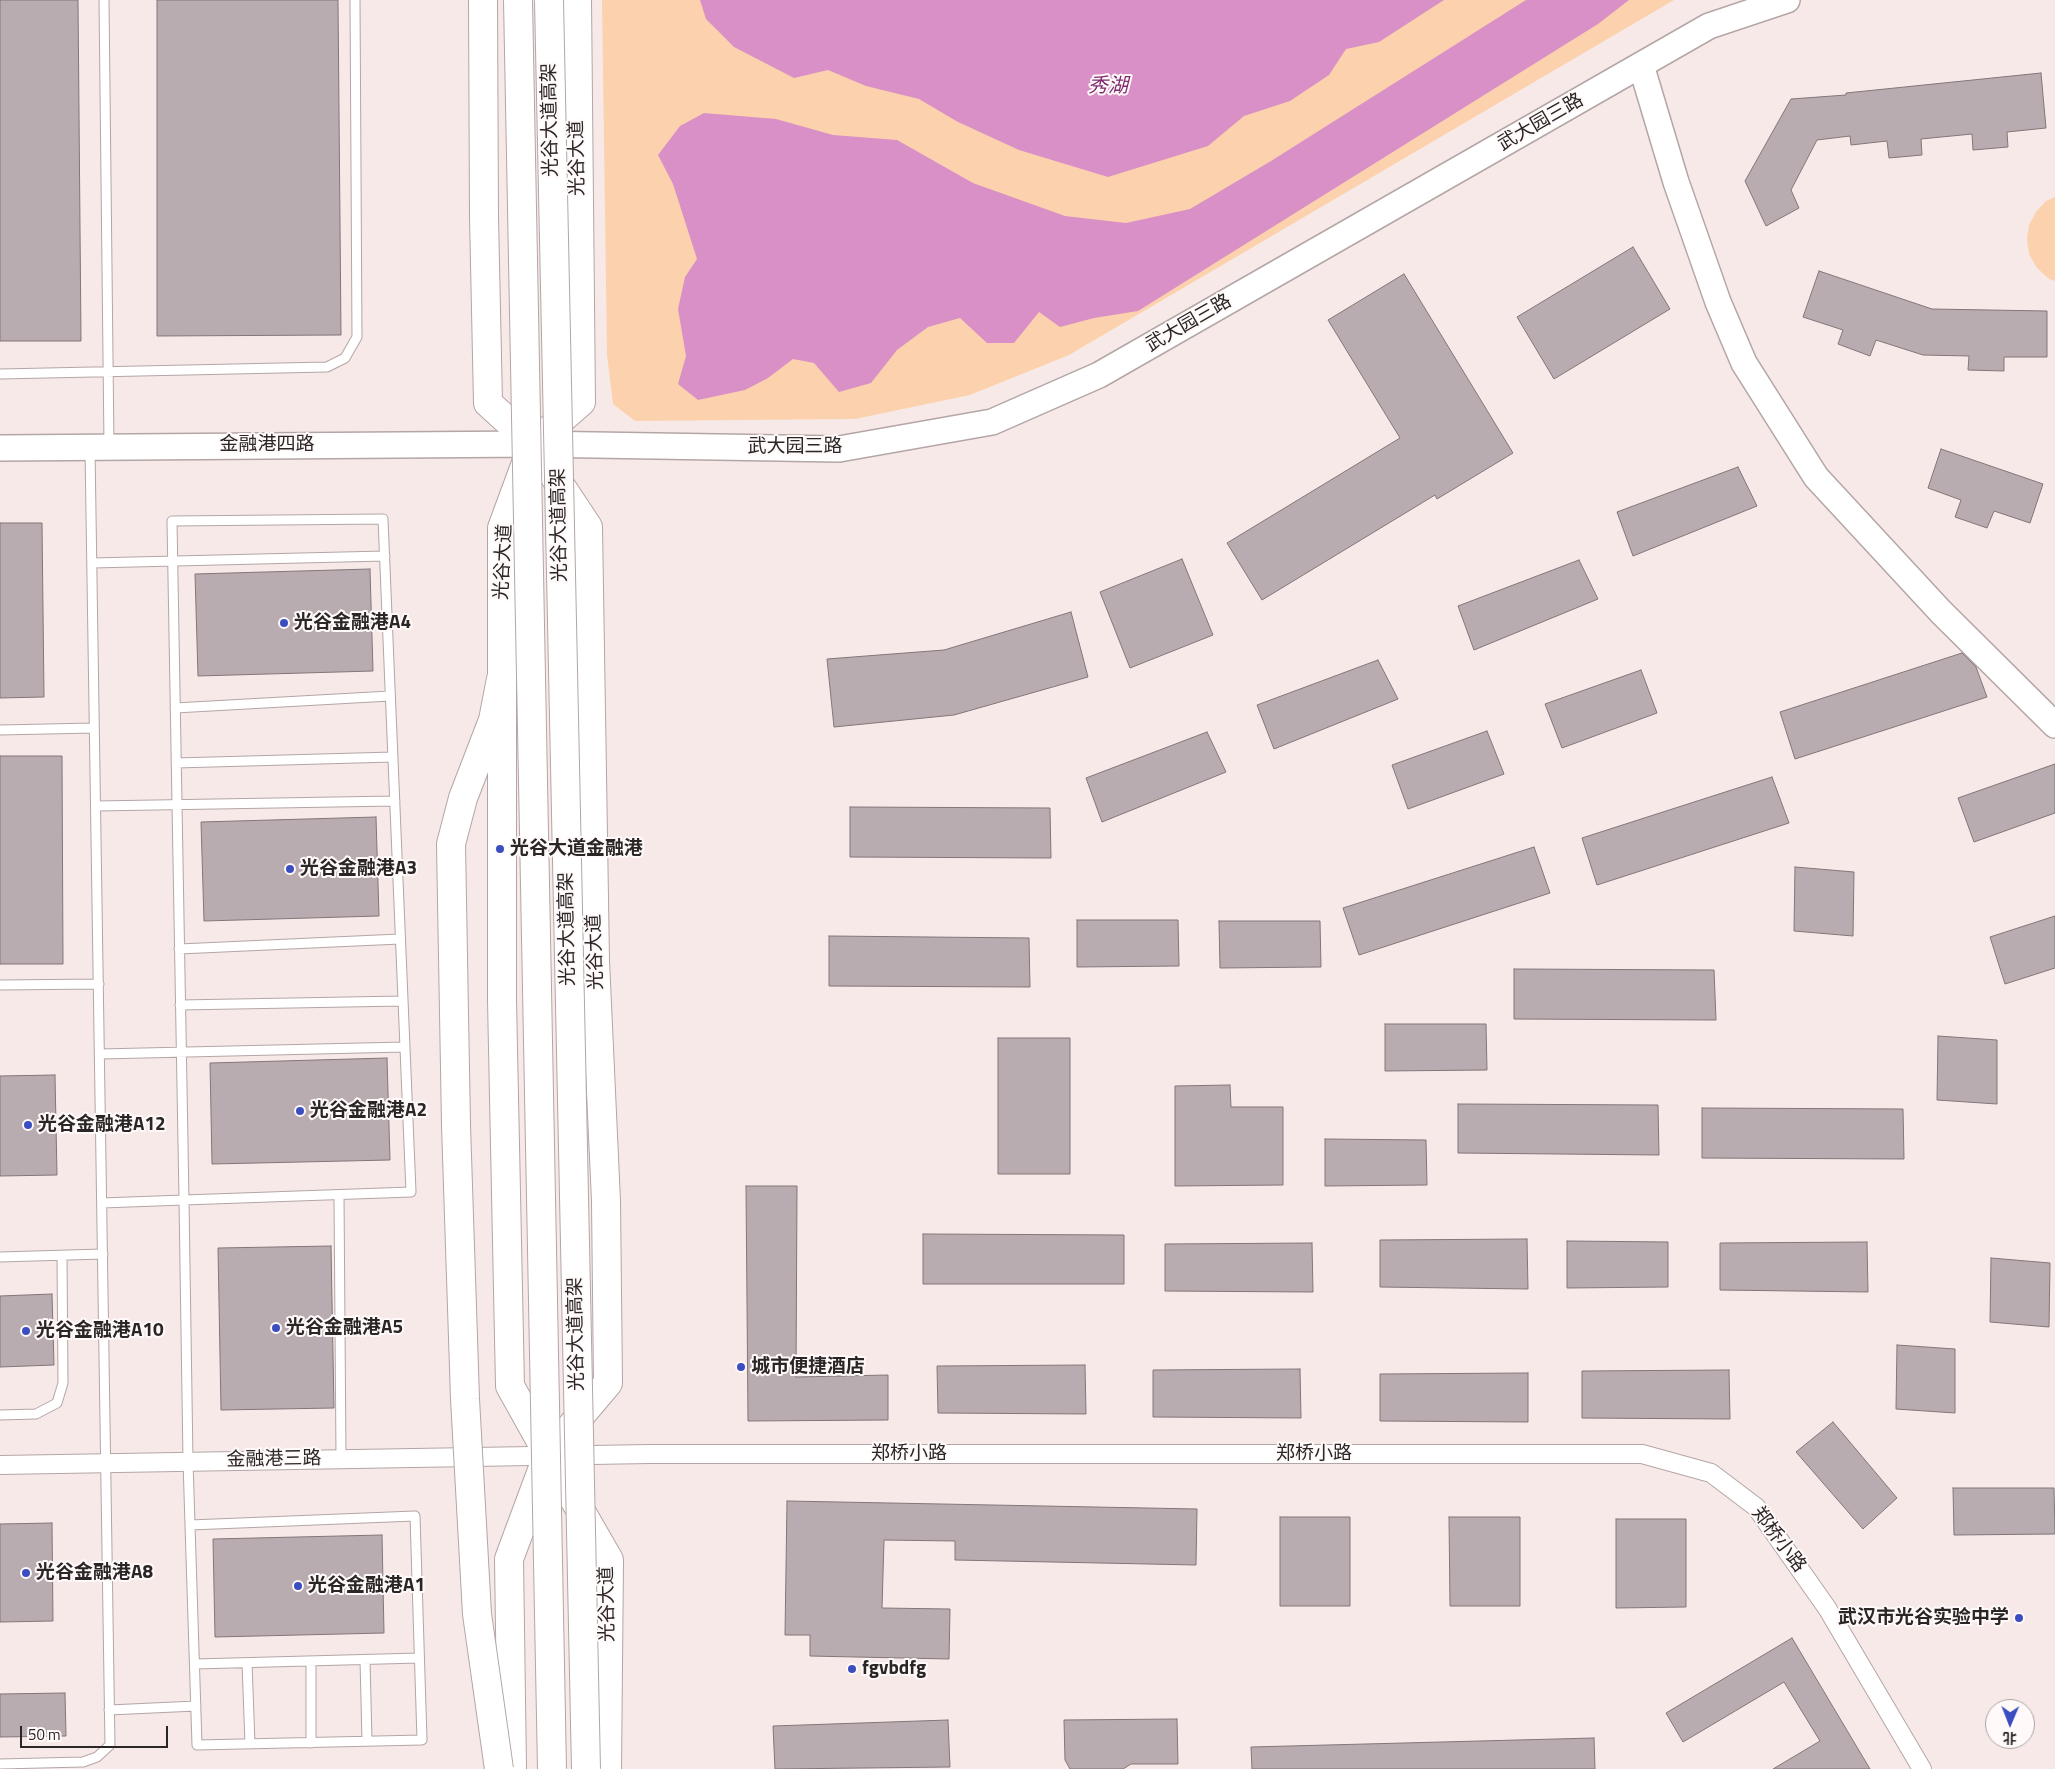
<!DOCTYPE html>
<html>
<head>
<meta charset="utf-8">
<style>
  body { margin:0 }
  #map { position:relative; width:2055px; height:1769px; overflow:hidden; background:#f8e9e9; font-family:"Titillium Web","Noto Sans SC",sans-serif }
  canvas { display:block }
  .north { position:absolute; left:1985px; top:1699px; width:50px; height:50px; box-sizing:border-box; background:#fff9f9; border:1px solid #aaa5a5; border-radius:50%; rotate:181deg; font-size:14px; font-weight:700; line-height:20px; text-align:center; color:#2b2626 }
  .north::after { content:''; display:block; margin:auto; width:18px; height:22px; background:#3b4ec1; clip-path:polygon(50% 0,100% 100%,50% 72%,0 100%) }
  .scale { position:absolute; left:20px; top:1726px; width:148px; height:22px; box-sizing:border-box; border:2px solid #2b2626; border-top:0; padding-left:6px; font-size:15px; line-height:18px; white-space:nowrap; color:#2b2626; -webkit-text-stroke:4px #fff9f9; paint-order:stroke }
</style>
</head>
<body>
<div id="map">
<canvas width="2055" height="1769"></canvas>
<div class="north">北</div>
<div class="scale">50 m</div>
</div>
<script>
const c = document.querySelector('canvas').getContext('2d');
c.lineJoin = 'round';
function paint(path, color) {
  c.fillStyle = color;
  c.fill(path, 'evenodd');
}
function poly(rows) {
  const path = new Path2D();
  for (const r of rows) {
    path.moveTo(r[0], r[1]);
    for (let i = 2; i < r.length; i += 2) path.lineTo(r[i], r[i + 1]);
  }
  return path;
}
function trace(path, color, width, dash) {
  c.strokeStyle = color;
  c.lineWidth = width;
  c.lineCap = dash ? 'butt' : 'round';
  c.setLineDash(dash || []);
  c.stroke(path);
}
function write(font, color, halo, rows, align = 'center') {
  c.font = font + ' "Titillium Web","Noto Sans SC",sans-serif';
  c.lineWidth = 4;
  c.setLineDash([]);
  c.textBaseline = 'middle';
  c.strokeStyle = halo;
  c.fillStyle = color;
  for (const [text, x, y, turn = 0] of rows) {
    c.save();
    c.translate(x, y);
    c.rotate((+turn || 0) * Math.PI / 180);
    c.textAlign = isNaN(turn) ? turn : align;
    if (halo) c.strokeText(text, 0, 0);
    c.fillText(text, 0, 0);
    c.restore();
  }
}
paint(poly([
  [602,0,1674,0,1069,355,970,395,855,419,635,421,613,404,607,355],
  [2055,197,2055,281,2049,279,2037,268,2029,254,2027,239,2029,225,2036,212,2046,201]
]), '#fbd2ad');
paint(poly([
  [700,0,1444,0,1379,42,1346,49,1329,75,1290,101,1244,116,1208,146,1108,177,1019,150,958,122,919,99,866,86,828,70,794,78,734,47,706,19],
  [1526,0,1629,0,1598,24,1138,311,1094,318,1060,327,1039,312,1014,343,987,343,960,318,928,327,897,350,871,383,839,392,814,363,793,359,768,378,745,390,698,400,678,384,686,356,678,309,685,277,697,259,673,184,658,155,680,126,704,113,776,119,833,135,897,140,973,183,1065,216,1126,223,1190,209,1271,161]
]), '#d990c6');
const building = poly([
  [0,0,78,0,81,341,0,341,0,0],
  [157,0,338,0,341,335,157,336,157,0],
  [2041,73,2046,128,2007,132,2008,147,1973,150,1972,134,1921,139,1922,155,1889,158,1887,141,1851,145,1850,136,1817,140,1791,190,1799,208,1766,226,1745,181,1791,99,1846,95,1846,93,2041,73],
  [1633,247,1670,309,1554,379,1517,317,1633,247],
  [1819,271,1932,309,2047,311,2047,357,2004,357,2004,371,1968,370,1969,356,1923,355,1876,340,1870,356,1838,344,1843,330,1803,317,1819,271],
  [1404,274,1513,453,1437,499,1435,495,1262,600,1227,543,1400,438,1328,320,1404,274],
  [1941,449,2043,484,2030,523,1994,511,1987,528,1955,517,1961,500,1928,488,1941,449],
  [1738,467,1757,506,1633,556,1617,512,1738,467],
  [0,523,42,523,44,697,0,698,0,523],
  [1182,559,1213,635,1130,668,1100,592,1182,559],
  [1579,560,1598,599,1474,650,1458,606,1579,560],
  [370,569,373,671,198,676,195,574,370,569],
  [1071,612,1088,677,954,715,834,727,827,659,944,650,1071,612],
  [1962,653,1976,667,1987,697,1795,759,1780,712,1962,653],
  [1378,660,1398,699,1274,749,1257,705,1378,660],
  [1641,670,1657,713,1562,748,1545,704,1641,670],
  [1487,731,1504,774,1408,809,1392,765,1487,731],
  [1207,732,1226,772,1102,822,1086,778,1207,732],
  [0,756,62,756,63,964,0,964,0,756],
  [2055,764,2055,813,1974,842,1958,798,2055,764],
  [1772,777,1789,823,1597,885,1582,838,1772,777],
  [850,807,1050,808,1051,858,850,857,850,807],
  [376,817,379,916,204,921,201,822,376,817],
  [1534,847,1550,893,1359,955,1343,908,1534,847],
  [1795,867,1854,872,1853,936,1794,931,1795,867],
  [2055,916,2055,968,2005,984,1990,937,2055,916],
  [1077,920,1178,920,1179,966,1077,967,1077,920],
  [1219,921,1320,921,1321,967,1220,968,1219,921],
  [829,936,1029,938,1030,987,829,986,829,936],
  [1514,969,1714,970,1716,1020,1514,1019,1514,969],
  [1385,1024,1486,1024,1487,1070,1385,1071,1385,1024],
  [1938,1036,1997,1040,1997,1104,1937,1100,1938,1036],
  [998,1038,1070,1038,1070,1174,998,1174,998,1038],
  [387,1058,390,1160,212,1164,210,1063,387,1058],
  [55,1075,57,1175,0,1176,0,1076,55,1075],
  [1230,1085,1231,1107,1283,1107,1283,1185,1175,1186,1175,1086,1230,1085],
  [1458,1104,1658,1105,1659,1155,1458,1153,1458,1104],
  [1702,1108,1903,1109,1904,1159,1702,1158,1702,1108],
  [1325,1139,1426,1140,1427,1185,1325,1186,1325,1139],
  [746,1186,797,1186,796,1377,888,1375,888,1420,748,1421,746,1186],
  [923,1234,1124,1235,1124,1284,923,1284,923,1234],
  [1527,1239,1528,1289,1380,1287,1380,1240,1527,1239],
  [1567,1241,1668,1242,1668,1287,1567,1288,1567,1241],
  [1867,1242,1868,1292,1720,1290,1720,1243,1867,1242],
  [1312,1243,1313,1292,1165,1291,1165,1244,1312,1243],
  [331,1246,334,1408,221,1410,218,1248,331,1246],
  [1991,1258,2050,1263,2049,1327,1990,1322,1991,1258],
  [52,1294,54,1365,0,1367,0,1296,52,1294],
  [1897,1345,1955,1349,1955,1413,1896,1409,1897,1345],
  [1085,1365,1086,1414,938,1413,937,1366,1085,1365],
  [1300,1369,1301,1418,1153,1417,1153,1370,1300,1369],
  [1729,1370,1730,1419,1582,1418,1582,1371,1729,1370],
  [1528,1373,1528,1422,1380,1421,1380,1374,1528,1373],
  [1833,1422,1897,1498,1863,1529,1796,1452,1833,1422],
  [1953,1488,2054,1488,2055,1534,1954,1535,1953,1488],
  [787,1501,1197,1509,1196,1565,955,1560,955,1541,884,1540,882,1608,950,1609,949,1659,810,1656,810,1635,785,1635,787,1501],
  [1280,1517,1350,1517,1350,1606,1280,1606,1280,1517],
  [1449,1517,1520,1517,1520,1606,1450,1606,1449,1517],
  [1616,1519,1686,1519,1686,1607,1616,1608,1616,1519],
  [52,1523,53,1621,0,1622,0,1524,52,1523],
  [382,1535,384,1633,215,1637,213,1539,382,1535],
  [1792,1638,1870,1769,1773,1769,1820,1741,1784,1682,1683,1742,1666,1713,1792,1638],
  [65,1693,66,1736,0,1737,0,1694,65,1693],
  [1177,1719,1178,1764,1131,1764,1123,1769,1070,1769,1065,1760,1064,1720,1177,1719],
  [948,1720,950,1767,775,1769,773,1726,948,1720],
  [1594,1738,1595,1769,1252,1769,1251,1747,1594,1738]
]);
paint(building, '#b9acb0');
trace(building, '#827679', 1);
const lane = poly([
  [104,0,109,446],
  [0,374,327,367,345,358,357,337,355,0],
  [92,563,385,556],
  [175,708,390,696],
  [0,730,94,728],
  [176,763,393,757],
  [96,806,395,801],
  [179,949,400,939],
  [0,985,99,984],
  [180,1005,403,1001],
  [100,1054,405,1047],
  [339,1195,341,1458],
  [102,1203,184,1200,411,1192,383,519,172,521,184,1200,188,1461,190,1525,197,1745,422,1740,415,1516,190,1525],
  [0,1257,103,1254],
  [0,1415,36,1414,57,1403,63,1383,62,1256],
  [365,1660,367,1741],
  [247,1663,250,1744],
  [195,1664,419,1658],
  [109,1710,196,1706],
  [311,1743,311,1661],
  [0,1764,83,1762,97,1757,110,1745,90,449]
]);
const street = poly([
  [0,1465,650,1454,1642,1454,1711,1473,1756,1507,1827,1608,1922,1769]
]);
const secondary = poly([
  [1641,65,1676,182,1718,302,1744,363,1816,477,1941,612,2055,725],
  [0,448,533,444,839,449,992,422,1099,375,1709,26,1787,0]
]);
const primary = poly([
  [483,0,484,217,488,403,533,444,588,527,595,961,606,1201,608,1383,548,1454,609,1560,607,1769],
  [512,1769,509,1559,548,1454,510,1386,502,1000,502,528,533,444,581,402,577,0]
]);
const highway = poly([
  [456,1125,451,844,463,798,493,720,501,679]
]);
trace(lane, '#b3a6a5', 11);
trace(street, '#b3a6a5', 20);
trace(secondary, '#b3a6a5', 28);
trace(primary, '#b3a6a5', 30);
trace(highway, '#b3a6a5', 30);
trace(lane, '#fff', 9);
trace(street, '#fff', 18);
trace(secondary, '#fff', 25);
trace(primary, '#fff', 28);
trace(highway, '#fff', 28);
const highwayBridge = poly([
  [518,0,552,1769],
  [549,0,586,1769],
  [456,1125,465,1399,477,1614,499,1769]
]);
trace(highwayBridge, '#b3a6a5', 30, []);
trace(highwayBridge, '#fff', 28);
for (const [x, y, r, color] of [
  [284,623,5,"#3b4ec1"],
  [500,849,5,"#3b4ec1"],
  [290,869,5,"#3b4ec1"],
  [300,1111,5,"#3b4ec1"],
  [28,1125,5,"#3b4ec1"],
  [276,1328,5,"#3b4ec1"],
  [26,1331,5,"#3b4ec1"],
  [741,1367,5,"#3b4ec1"],
  [26,1573,5,"#3b4ec1"],
  [298,1586,5,"#3b4ec1"],
  [2019,1618,5,"#3b4ec1"],
  [852,1669,5,"#3b4ec1"]
]) {
  const dot = new Path2D();
  dot.arc(x, y, r, 0, 2 * Math.PI);
  c.fillStyle = color;
  c.fill(dot);
  trace(dot, '#fff9f9', 2);
}
write('19px', '#2b2626', '#fff9f9', [
  ["光谷大道高架",551,120,-91],
  ["武大园三路",1541,123,-30],
  ["光谷大道",578,158,-91],
  ["武大园三路",1189,324,-30],
  ["金融港四路",267,445],
  ["武大园三路",795,447],
  ["光谷大道高架",560,525,-91],
  ["光谷大道",504,562,-87],
  ["光谷大道高架",568,929,-91],
  ["光谷大道",596,952,-92],
  ["光谷大道高架",577,1334,-91],
  ["郑桥小路",909,1454],
  ["郑桥小路",1314,1454],
  ["金融港三路",274,1460,-1],
  ["郑桥小路",1778,1540,53],
  ["光谷大道",608,1604,-91]
]);
write('bold 19px', '#2b2626', '#fff9f9', [
  ["光谷金融港A4",294,623],
  ["光谷大道金融港",510,849],
  ["光谷金融港A3",300,869],
  ["光谷金融港A2",310,1111],
  ["光谷金融港A12",38,1125],
  ["光谷金融港A5",286,1328],
  ["光谷金融港A10",36,1331],
  ["城市便捷酒店",751,1367],
  ["光谷金融港A8",36,1573],
  ["光谷金融港A1",308,1586],
  ["武汉市光谷实验中学",2009,1618,"right"],
  ["fgvbdfg",862,1669]
], 'left');
write('italic 20px', '#7e296d', '#fff9f9', [
  ["秀湖",1108,87]
]);
</script>
</body>
</html>
